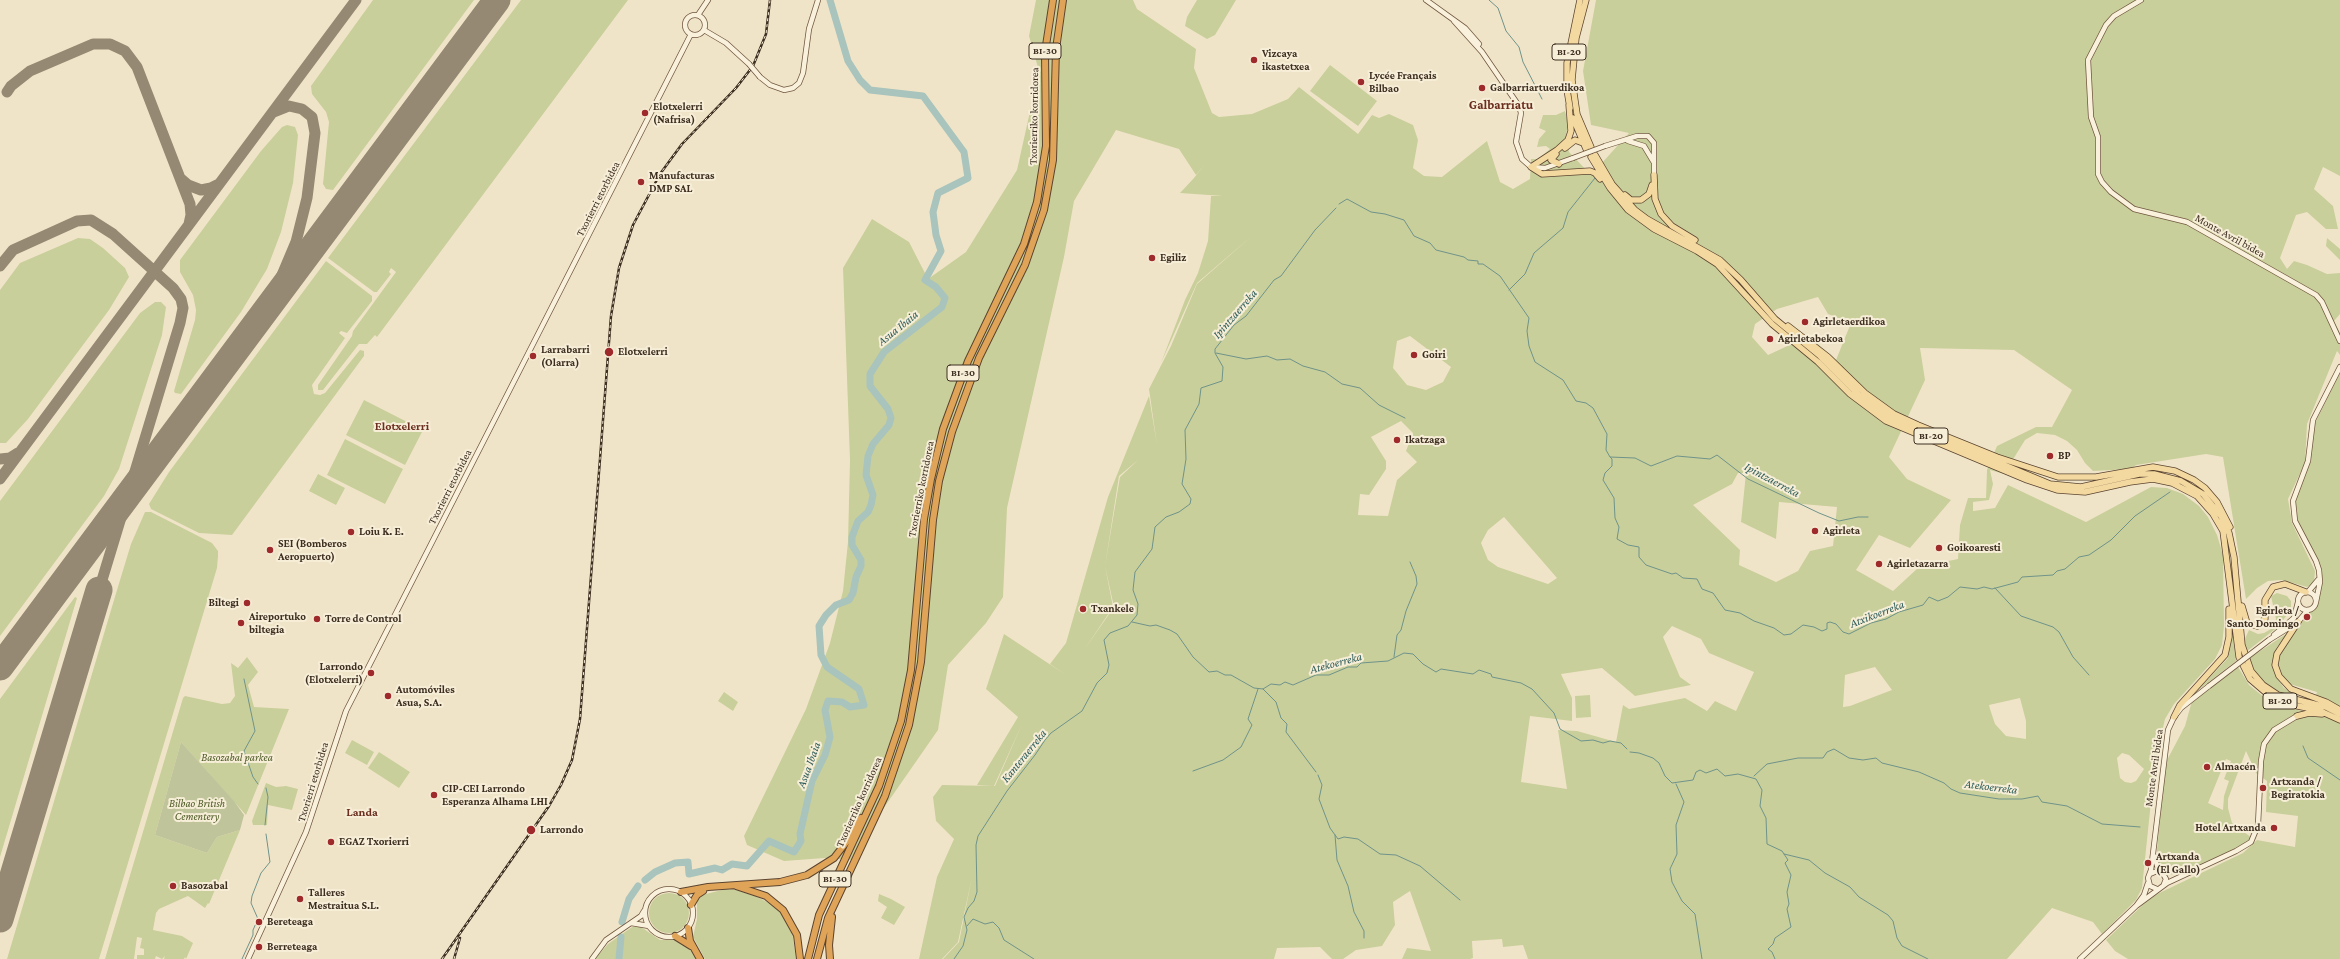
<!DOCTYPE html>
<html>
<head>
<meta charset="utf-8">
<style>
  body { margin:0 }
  canvas { display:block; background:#f0e4c8 }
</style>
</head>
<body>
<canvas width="2340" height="959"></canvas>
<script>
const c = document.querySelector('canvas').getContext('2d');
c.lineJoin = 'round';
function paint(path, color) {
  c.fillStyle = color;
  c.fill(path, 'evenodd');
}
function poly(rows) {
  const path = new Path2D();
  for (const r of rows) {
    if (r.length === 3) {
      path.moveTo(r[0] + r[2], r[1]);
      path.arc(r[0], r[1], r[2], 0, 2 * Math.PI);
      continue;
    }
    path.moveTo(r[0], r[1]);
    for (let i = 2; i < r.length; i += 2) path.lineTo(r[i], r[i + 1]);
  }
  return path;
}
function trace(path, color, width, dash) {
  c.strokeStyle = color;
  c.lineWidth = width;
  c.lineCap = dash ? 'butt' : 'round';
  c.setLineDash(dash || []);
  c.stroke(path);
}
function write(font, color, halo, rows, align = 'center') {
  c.font = font + ' "Crimson Pro",serif';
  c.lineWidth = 4;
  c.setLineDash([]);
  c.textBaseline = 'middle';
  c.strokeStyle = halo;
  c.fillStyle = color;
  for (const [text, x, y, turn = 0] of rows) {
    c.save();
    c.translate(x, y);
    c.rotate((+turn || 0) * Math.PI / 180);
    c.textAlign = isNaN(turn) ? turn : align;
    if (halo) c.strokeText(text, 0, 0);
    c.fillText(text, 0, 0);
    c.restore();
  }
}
paint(poly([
  [373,0,474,0,333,190,326,189,323,184,329,122,326,112,312,94,311,86],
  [521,0,628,0,377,337,375,335,367,344,359,344,323,390,318,390,318,385,352,336,353,331,396,272,391,268,389,272,391,274,377,292,374,292,328,258],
  [1036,0,1133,0,1137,9,1196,49,1194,68,1212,113,1219,117,1252,114,1288,99,1299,87,1358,134,1372,115,1379,118,1389,114,1413,125,1418,140,1413,168,1424,176,1442,177,1487,141,1500,182,1513,189,1530,179,1531,159,1538,159,1550,149,1546,146,1537,147,1539,139,1546,131,1539,128,1543,115,1556,115,1565,111,1568,123,1566,136,1569,152,1591,175,1629,133,1591,125,1583,71,1596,0,2340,0,2340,176,2323,167,2314,189,2333,206,2338,229,2326,229,2307,212,2296,215,2280,258,2287,269,2294,261,2307,265,2327,274,2340,273,2340,314,2334,321,2340,333,2340,355,2337,351,2307,424,2305,463,2288,499,2292,523,2315,571,2314,583,2307,587,2282,580,2268,581,2257,588,2246,599,2223,457,2206,454,2136,465,2131,469,2093,471,2085,463,2077,450,2067,441,2055,435,2037,433,2025,440,2004,474,1990,470,1993,484,1989,500,1973,502,1973,511,1995,508,2008,485,2086,522,2151,487,2167,488,2183,494,2199,506,2208,517,2217,535,2223,555,2224,626,2222,645,2215,659,2174,704,2165,719,2159,745,2158,773,2152,792,2142,888,2136,900,2102,934,2093,922,2052,908,2007,959,1528,959,1523,945,1503,947,1502,939,1472,941,1473,958,1470,959,1402,959,1407,948,1431,951,1410,891,1393,902,1395,925,1382,946,1356,950,1343,959,1332,959,1320,947,1277,948,1274,959,943,959,959,942,972,877,958,942,942,959,919,959,937,877,954,839,936,821,933,797,942,785,995,786,1022,724,994,786,977,785,1018,717,986,689,1004,634,1066,675,1050,664,1066,643,1108,497,1149,396,1157,445,1149,389,1171,346,1197,284,1253,235,1197,283,1161,363,1185,300,1198,273,1208,241,1211,196,1223,196,1180,193,1194,178,1205,164,1196,175,1179,149,1116,130,1074,201,1064,257,1007,508,1003,597,986,623,948,665,938,730,867,832,854,860,825,858,784,861,747,845,744,836,806,709,830,643,843,591,848,542,850,460,843,268,872,219,909,242,928,279,966,252,1017,170,1039,71,1029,36],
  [1818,297,1828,314,1851,323,1836,360,1809,336,1768,355,1752,337,1755,324,1777,309],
  [1410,336,1451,367,1443,382,1426,390,1407,385,1393,368,1397,341],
  [1920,348,2014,350,2072,390,2052,427,2036,427,1997,446,1987,470,1986,498,1968,498,1960,525,1958,559,1919,567,1893,591,1856,570,1879,535,1910,548,1951,500,1907,479,1889,457,1925,380],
  [1401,421,1413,433,1406,451,1417,462,1397,480,1388,516,1358,515,1360,494,1369,495,1386,469,1386,461,1371,437],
  [1138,460,1120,477,1105,566,1114,607,1084,650,1113,607,1105,566,1119,476],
  [1738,473,1746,473,1741,522,1776,539,1779,502,1837,507,1833,546,1810,551,1798,571,1776,582,1739,565,1740,550,1693,505,1732,484],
  [1504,517,1557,578,1548,584,1498,567,1488,560,1481,543,1488,530],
  [1672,626,1701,639,1709,653,1754,672,1736,711,1715,701,1707,711,1685,698,1629,709,1623,705,1616,742,1577,731,1558,730,1567,789,1521,782,1530,716,1572,721,1572,698,1561,674,1602,668,1635,696,1691,685,1680,677,1663,637],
  [1875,667,1892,690,1850,706,1843,707,1845,675],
  [2020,698,2026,721,2026,739,2006,736,1995,724,1990,709,1989,705],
  [2122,753,2129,755,2144,769,2136,781,2131,783,2125,782,2120,778,2117,758],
  [1197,0,1236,0,1215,35,1207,39,1185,26,1187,17],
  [1330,65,1377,101,1358,126,1310,91],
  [287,125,295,127,298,135,293,183,281,232,267,269,241,312,181,394,175,393,174,391,195,320,196,310,193,295,180,272,180,260,261,151,282,127],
  [78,238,90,239,103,248,125,268,129,277,109,310,28,419,6,443,0,443,0,290,20,263],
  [2327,238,2340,249,2340,260,2326,246],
  [326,261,372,296,372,301,347,333,341,331,339,333,345,338,312,385,314,394,320,395,325,393,360,350,364,351,364,356,232,535,199,533,151,509,149,504,169,472],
  [155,302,161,302,166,307,162,335,119,469,104,496,0,636,0,501,140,313],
  [2340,373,2340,959,2128,959,2115,951,2106,940,2151,897,2243,853,2257,840,2295,847,2298,816,2266,812,2267,781,2256,773,2246,751,2228,799,2228,808,2232,823,2252,838,2245,843,2194,870,2169,875,2160,868,2158,863,2157,850,2165,764,2185,726,2192,701,2238,667,2249,685,2265,698,2281,706,2310,713,2317,692,2286,683,2282,678,2277,662,2282,647,2317,604,2320,572,2297,524,2295,500,2310,462,2315,423],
  [2226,759,2231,761,2224,779,2229,781,2224,796,2223,810,2208,803],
  [364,400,423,430,405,465,346,435],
  [345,439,403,469,385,504,327,475],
  [318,474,345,488,336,505,309,491],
  [145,512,151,512,212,543,218,551,218,556,217,568,99,959,7,959,117,590,131,544],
  [2277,593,2287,596,2291,601,2291,609,2279,626,2246,652,2244,641,2249,630,2258,634,2264,633,2271,629,2274,625,2276,619,2271,596],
  [75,597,77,598,0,857,0,699],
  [2232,630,2236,661,2197,691,2228,658],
  [2289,632,2277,647,2273,659,2277,678,2284,688,2294,694,2292,696,2278,691,2259,679,2248,659],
  [247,657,258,672,248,685,254,707,289,709,246,815,181,742,155,835,207,853,217,837,240,830,209,904,208,903,205,908,188,896,159,909,156,913,153,930,182,936,193,943,186,959,185,957,184,959,164,959,165,956,162,959,156,956,155,959,137,959,137,955,144,955,144,949,140,948,142,938,137,937,134,959,105,959,183,698,185,696,222,704,230,703,235,696,231,663,238,668],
  [724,692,738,702,733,711,718,701],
  [1590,695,1591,717,1576,718,1575,696],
  [352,740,374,752,367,765,345,753],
  [379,752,410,772,399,788,368,768],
  [266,783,276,787,286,786,298,789,292,810,268,805,267,825,253,825,252,821],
  [726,889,737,890,755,896,771,904,780,912,792,931,796,959,705,959,693,937,697,919,697,902,702,895],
  [669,913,20],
  [879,894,891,899,905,907,894,925,881,918,887,907,878,901],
  [632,927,641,927,660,940,675,940,687,944,696,959,595,959,608,944]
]), '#c9cf9b');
paint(poly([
  [181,742,234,801,244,815,240,830,217,837,207,853,155,835]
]), '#bfc49a');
trace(poly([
  [1489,0,1498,8,1506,31,1519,47,1523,62,1542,99],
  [1339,204,1347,199,1371,212,1385,214,1404,220,1414,236,1430,243,1436,250,1464,257,1468,260,1478,261,1478,264,1483,264,1500,276,1529,318,1527,331,1529,346,1535,362,1563,380,1576,401,1586,403,1593,408,1607,434,1606,450,1610,457,1635,458,1651,466,1677,456,1710,459,1717,455,1748,479,1819,513,1839,521,1858,517,1868,517],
  [1509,290,1525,274,1534,253,1563,228,1568,212,1595,178],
  [1216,353,1246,359,1267,356,1277,360,1290,359,1303,366,1325,372,1342,384,1360,388,1379,405,1405,418],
  [1610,457,1612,459,1612,466,1605,473,1603,480,1614,498,1615,518,1619,527,1617,539,1628,545,1639,547,1639,557,1646,565,1672,574,1676,573,1683,578,1697,579,1702,589,1713,593,1725,610,1740,613,1754,621,1774,628,1784,635,1791,634,1803,625,1814,627,1822,631,1827,629,1827,623,1830,622,1836,624,1843,632,1849,634,1871,623,1886,619,1899,612,1923,605,1929,597,1938,601,1948,597,1960,587,1977,589,1984,587,1992,589,2018,582,2022,577,2053,575,2057,571,2065,569,2079,557,2089,555,2111,540,2135,516,2170,492],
  [1995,588,2021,616,2053,627,2059,632,2073,657,2089,675],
  [1132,622,1150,626,1156,625,1170,630,1177,634,1193,657,1209,672,1217,671,1225,675,1231,675,1254,688,1263,689,1271,684,1280,685,1285,682,1293,685,1316,675,1329,675,1348,667,1357,667,1361,663,1388,661,1404,653,1413,654,1423,664,1436,672,1441,669,1473,674,1479,670,1491,674,1492,677,1521,683,1532,689,1554,713,1560,729,1581,741,1593,740,1603,743,1610,741,1621,743,1627,749],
  [1394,657,1397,635,1401,630,1406,611,1417,584,1416,576,1410,562],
  [244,679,255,731,244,751,253,777,258,784],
  [1263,689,1276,702,1281,718,1287,724,1286,732,1316,772],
  [2303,746,2308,758,2340,780],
  [1630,752,1639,753,1653,758,1659,763,1665,776,1672,783,1693,780,1696,772,1700,770,1706,773,1717,769,1725,776,1738,774,1756,779,1762,790,1760,806,1766,818,1767,844,1782,851,1788,860,1785,863,1791,875,1787,892,1789,904,1787,909,1791,927,1775,938,1773,944,1768,949,1772,952,1775,959],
  [1193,771,1223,760,1241,747,1252,725,1248,719,1258,689],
  [1318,775,1322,785,1319,799,1330,828,1338,839,1344,837,1358,839,1380,854,1396,855,1420,866,1460,900],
  [1754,776,1767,764,1798,758,1823,758,1827,752,1834,749,1849,758,1863,760,1876,758,1882,763,1919,772,1944,783,1951,789,1960,793,1999,799,2022,799,2038,796,2042,802,2067,806,2102,824,2140,827],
  [1676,784,1684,802,1676,825,1677,854,1670,869,1672,882,1682,901,1695,914,1702,959],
  [265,825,268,797,266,788],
  [1335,835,1337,860,1348,886,1354,912,1364,931,1364,938],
  [1784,854,1809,860,1825,873,1850,887,1859,897,1888,915,1893,921,1897,938,1902,946,1928,959],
  [967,926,973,919,985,924,993,922,999,928,1004,940,1034,959],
  [242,959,253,935,253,930,258,919,251,903,252,896,261,873,270,862,266,834],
  [954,959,963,946,967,930,964,917,968,908,974,901,977,892,976,845,978,836,1007,791,1035,755,1045,740,1051,733,1082,711,1097,683,1107,673,1109,665,1104,640,1110,633,1128,626,1137,615,1138,604,1133,590,1135,572,1152,549,1155,527,1166,517,1179,512,1190,504,1191,499,1182,484,1186,459,1185,430,1199,404,1201,388,1222,381,1223,367,1215,353,1215,349,1234,325,1246,316,1274,280,1281,276,1315,230,1336,208]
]), '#6f938a', 1);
trace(poly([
  [645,880,655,872,675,863,688,862,689,874,715,868,722,870,732,864,747,866,769,841,794,852,801,841,800,834,812,781,825,755,830,737,825,710,828,701,842,702,850,707,864,705,859,689,827,667,821,655,819,626,826,615,836,605,849,600,853,593,856,577,861,566,861,560,852,545,852,537,858,521,868,512,871,505,873,495,866,475,868,456,873,444,889,425,891,418,888,409,870,386,870,374,884,352,942,307,945,298,936,287,925,280,941,251,936,235,933,212,938,193,968,178,964,152,923,96,870,90,860,80,848,61,830,0],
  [622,922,629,899,638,886],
  [619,959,621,937]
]), '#a9c4bc', 7);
trace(poly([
  [7,92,11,86,30,71,93,44,110,44,125,51,137,67,190,204,191,215,189,224],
  [181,179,188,185,201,190,211,188,219,184],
  [0,266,13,250,77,221,91,220,113,234,173,288,181,299,183,308,180,323,99,590],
  [258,322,280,280,296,242,307,198,315,133,312,117,302,109,289,106,274,112],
  [0,459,10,458,18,453],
  [0,479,356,0],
  [92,544,122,495]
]), '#968974', 11);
trace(poly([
  [0,667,497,0],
  [0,919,99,590]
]), '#968974', 27);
const secondary = poly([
  [1426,0,1465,28,1479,44],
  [2141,0,2114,16,2106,25,2088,60,2091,117,2098,137,2098,174,2102,182,2111,192,2134,209,2187,222,2316,295,2322,302,2340,341],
  [698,15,708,0],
  [695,25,10],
  [1454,21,1482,52,1519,106,1521,113,1516,142,1522,159,1531,167,1545,168,1573,158],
  [704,30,726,43,749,64],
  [760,77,770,85,784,90,793,88,799,83,803,73,809,29,818,0],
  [1628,141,1644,146,1653,161],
  [1605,146,1637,136,1648,136,1654,143,1654,175],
  [2308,592,2318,580],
  [2307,601,9],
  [2316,602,2320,582,2319,570,2316,561,2295,521,2293,501,2308,461,2313,420,2340,367],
  [2274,635,2294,618,2298,602],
  [2269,640,2298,622,2308,610],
  [2154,856,2159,871],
  [2150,874,2157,871,2162,872,2166,879,2164,884],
  [2157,889,2150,886,2148,878,2151,870,2168,730,2174,717,2181,708,2209,686],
  [669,913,24],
  [2136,906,2167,883,2236,851,2251,842,2258,825,2261,761,2264,744,2274,730,2297,716],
  [631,923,649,926],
  [248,959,306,832,346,711,691,34],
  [592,959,606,940,641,916,644,911],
  [2080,959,2136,906,2144,895,2148,883]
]);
const primary = poly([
  [1586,0,1576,38,1572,80,1577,114,1591,147],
  [1569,105,1571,131,1568,140,1557,150,1531,167,1542,174,1590,171,1595,173,1600,179],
  [1570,108,1567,90,1567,63,1580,0],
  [1573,118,1586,149],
  [1565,148,1575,140,1583,143],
  [1556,154,1551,160,1559,164],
  [1595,155,1612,184,1635,210,1647,219,1720,260,1741,280,1775,319,1820,356,1859,395,1891,418,2050,484,2081,487,2139,474,2154,474,2181,481,2203,494,2221,516,2229,533,2234,557,2242,645,2251,671,2263,685,2278,695,2326,707,2340,714],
  [1591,157,1610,188,1628,210,1654,229,1697,251,1717,264,1772,324,1818,362,1850,394,1886,421,2027,480,2057,490,2085,492,2130,482,2153,479,2172,483,2197,496,2213,514,2223,531,2239,657,2250,679,2271,697,2287,704,2318,710,2340,720],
  [1654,175,1655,199,1661,214,1672,226,1695,240],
  [1625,195,1631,200,1641,200,1649,194,1652,185],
  [1788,326,1828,357,1865,393,1894,414,1918,425,1997,457,2058,477,2096,477,2153,467,2175,471,2194,480,2205,488,2217,502,2230,527],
  [2242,606,2247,623,2257,626,2265,619,2265,600,2273,587,2285,584,2306,592],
  [2298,622,2277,654,2275,665,2279,676,2291,689,2326,702,2340,710],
  [2297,716,2309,713,2322,714],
  [2174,717,2180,705,2225,655,2229,637,2229,609]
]);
const highway = poly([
  [736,886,766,896,783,910,797,935,800,959],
  [681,892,708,887,780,882,807,875,834,858,851,836,861,818],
  [691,905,697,895,703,891],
  [688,928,690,941,700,959],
  [675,936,691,946],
  [808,959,819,915,879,786,901,721,911,670,924,519,931,479,943,429,968,361,1024,244,1037,202,1046,146,1045,52,1053,0],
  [817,959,828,918,885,796,909,725,921,662,933,520,939,481,952,432,979,358,1025,265,1044,210,1053,160,1056,49,1063,0],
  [830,959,829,945,832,917]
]);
trace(secondary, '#6f573f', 6);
trace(primary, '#5b4430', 7);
trace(highway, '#5b4430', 8);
trace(secondary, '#faf1dc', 4.5);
trace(primary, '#f3d9a0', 5.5);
trace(highway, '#e0a458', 6);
const rail = poly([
  [442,959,549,806,561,785,572,760,580,719,611,316,619,268,633,225,660,174,682,144,736,88,753,66,766,34,770,0],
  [454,959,460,938]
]);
trace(rail, '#3d2e20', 2.5);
trace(rail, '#f7eed8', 1, [3]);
const secondaryBridge = poly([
  [749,64,760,77],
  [1573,158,1605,146],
  [2209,686,2269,640]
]);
trace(secondaryBridge, '#6f573f', 6, []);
trace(secondaryBridge, '#faf1dc', 4.5);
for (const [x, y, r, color] of [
  [1254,60,4,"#9e2a2b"],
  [1361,82,4,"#9e2a2b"],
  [1482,88,4,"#9e2a2b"],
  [645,113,4,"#9e2a2b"],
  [641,182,4,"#9e2a2b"],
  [1152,258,4,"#9e2a2b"],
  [1805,322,4,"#9e2a2b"],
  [1770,339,4,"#9e2a2b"],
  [609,352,5,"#9e2a2b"],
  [1414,355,4,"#9e2a2b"],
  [533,356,4,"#9e2a2b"],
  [1397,440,4,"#9e2a2b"],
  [2050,456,4,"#9e2a2b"],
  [1815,531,4,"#9e2a2b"],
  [351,532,4,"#9e2a2b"],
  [1939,548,4,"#9e2a2b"],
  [270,550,4,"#9e2a2b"],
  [1879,564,4,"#9e2a2b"],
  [247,603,4,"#9e2a2b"],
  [1083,609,4,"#9e2a2b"],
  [2307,617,4,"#9e2a2b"],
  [317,619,4,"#9e2a2b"],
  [241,623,4,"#9e2a2b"],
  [371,673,4,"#9e2a2b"],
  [388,696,4,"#9e2a2b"],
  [2207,767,4,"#9e2a2b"],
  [2263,788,4,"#9e2a2b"],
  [434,795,4,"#9e2a2b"],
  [2274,828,4,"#9e2a2b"],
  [531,830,5,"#9e2a2b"],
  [331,842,4,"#9e2a2b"],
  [2148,863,4,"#9e2a2b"],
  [173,886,4,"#9e2a2b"],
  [300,899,4,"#9e2a2b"],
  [259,922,4,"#9e2a2b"],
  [259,947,4,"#9e2a2b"]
]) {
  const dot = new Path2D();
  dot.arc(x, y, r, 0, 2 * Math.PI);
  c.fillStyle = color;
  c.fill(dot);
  trace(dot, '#f7eed8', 1.5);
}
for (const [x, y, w] of [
  [1045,51,32],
  [1569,52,34],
  [963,373,32],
  [1931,436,34],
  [2280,701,34],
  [835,879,32]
]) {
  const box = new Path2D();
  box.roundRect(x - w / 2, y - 8, w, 16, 3);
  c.fillStyle = '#f7eed8';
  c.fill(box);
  trace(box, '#3d2e20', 1);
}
write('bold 10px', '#3d2e20', null, [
  ["BI-30",1045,51],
  ["BI-20",1569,52],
  ["BI-30",963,373],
  ["BI-20",1931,436],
  ["BI-20",2280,701],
  ["BI-30",835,879]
]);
write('bold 11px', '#3d2e20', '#f7eed8', [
  ["Vizcaya",1262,54],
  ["ikastetxea",1262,67],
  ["Lycée Français",1369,76],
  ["Bilbao",1369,89],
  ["Galbarriartuerdikoa",1490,88],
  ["Elotxelerri",653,107],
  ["(Nafrisa)",653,120],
  ["Manufacturas",649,176],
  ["DMP SAL",649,189],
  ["Egiliz",1160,258],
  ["Agirletaerdikoa",1813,322],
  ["Agirletabekoa",1778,339],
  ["Larrabarri",541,350],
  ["(Olarra)",541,363],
  ["Elotxelerri",618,352],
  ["Goiri",1422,355],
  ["Ikatzaga",1405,440],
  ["BP",2058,456],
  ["Agirleta",1823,531],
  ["Loiu K. E.",359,532],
  ["SEI (Bomberos",278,544],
  ["Aeropuerto)",278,557],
  ["Goikoaresti",1947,548],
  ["Agirletazarra",1887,564],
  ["Biltegi",239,603,"right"],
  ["Txankele",1091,609],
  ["Egirleta /",2299,611,"right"],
  ["Santo Domingo",2299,624,"right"],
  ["Aireportuko",249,617],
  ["biltegia",249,630],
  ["Torre de Control",325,619],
  ["Larrondo",363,667,"right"],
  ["(Elotxelerri)",363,680,"right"],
  ["Automóviles",396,690],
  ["Asua, S.A.",396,703],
  ["Almacén",2215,767],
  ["Artxanda /",2271,782],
  ["Begiratokia",2271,795],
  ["CIP-CEI Larrondo",442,789],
  ["Esperanza Alhama LHI",442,802],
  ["Hotel Artxanda",2266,828,"right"],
  ["Larrondo",540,830],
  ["EGAZ Txorierri",339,842],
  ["Artxanda",2156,857],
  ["(El Gallo)",2156,870],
  ["Basozabal",181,886],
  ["Talleres",308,893],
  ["Mestraitua S.L.",308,906],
  ["Bereteaga",267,922],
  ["Berreteaga",267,947]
], 'left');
write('11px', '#3d2e20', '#f7eed8', [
  ["Txorierriko korridorea",1034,116,-89],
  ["Txorierri etorbidea",598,199,-63],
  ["Monte Avril bidea",2230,236,29],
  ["Txorierri etorbidea",450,487,-63],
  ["Txorierriko korridorea",921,489,-79],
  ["Monte Avril bidea",2154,768,-82],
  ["Txorierri etorbidea",313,782,-73],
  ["Txorierriko korridorea",859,802,-66]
]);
write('italic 11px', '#4d5a26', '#f7eed8', [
  ["Basozabal parkea",237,758],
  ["Bilbao British",197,804],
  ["Cementery",197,817]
]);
write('italic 12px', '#2f5d5a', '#f7eed8', [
  ["Ipintzaerreka",1235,314,-49],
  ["Asua Ibaia",898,328,-39],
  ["Ipintzaerreka",1772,480,28],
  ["Atxikoerreka",1877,614,-21],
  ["Atekoerreka",1336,663,-15],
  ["Kanteraerreka",1024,756,-51],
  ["Asua Ibaia",809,765,-70],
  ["Atekoerreka",1991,787,7]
]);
write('bold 12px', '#6b2e1e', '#f7eed8', [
  ["Elotxelerri",402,426],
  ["Landa",362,812]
]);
write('bold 13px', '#6b2e1e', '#f7eed8', [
  ["Galbarriatu",1501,105]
]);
</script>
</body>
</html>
